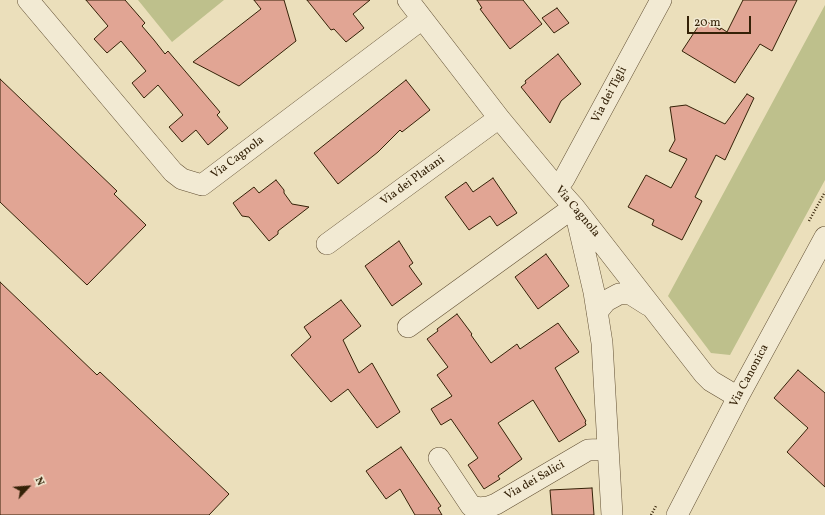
<!DOCTYPE html>
<html>
<head>
<meta charset="utf-8">
<style>
  body { margin:0 }
  #map { position:relative; width:825px; height:515px; overflow:hidden; background:#ebdfbb; font-family:Vollkorn,serif }
  canvas { display:block }
  .north { position:absolute; left:8px; top:467px; width:40px; height:40px; -webkit-text-stroke:3px #f2ead3; paint-order:stroke; rotate:64deg; font-size:11px; font-weight:700; line-height:16px; text-align:center; color:#342107 }
  .north::after { content:''; display:block; margin:auto; width:14px; height:18px; background:#342107; clip-path:polygon(50% 0,100% 100%,50% 72%,0 100%) }
  .scale { position:absolute; left:687px; top:16px; width:64px; height:18px; box-sizing:border-box; border:2px solid #342107; border-top:0; padding-left:5px; font-size:12px; line-height:14px; white-space:nowrap; color:#342107; -webkit-text-stroke:3px #f2ead3; paint-order:stroke }
</style>
</head>
<body>
<div id="map">
<canvas width="825" height="515"></canvas>
<div class="north">N</div>
<div class="scale">20 m</div>
</div>
<script>
const c = document.querySelector('canvas').getContext('2d');
c.lineJoin = 'round';
function paint(path, color) {
  c.fillStyle = color;
  c.fill(path, 'evenodd');
}
function poly(rows) {
  const path = new Path2D();
  for (const r of rows) {
    path.moveTo(r[0], r[1]);
    for (let i = 2; i < r.length; i += 2) path.lineTo(r[i], r[i + 1]);
  }
  return path;
}
function trace(path, color, width, dash) {
  c.strokeStyle = color;
  c.lineWidth = width;
  c.lineCap = dash ? 'butt' : 'round';
  c.setLineDash(dash || []);
  c.stroke(path);
}
function write(font, color, halo, rows, align = 'center') {
  c.font = font + ' Vollkorn,serif';
  c.lineWidth = 3;
  c.setLineDash([]);
  c.textBaseline = 'middle';
  c.strokeStyle = halo;
  c.fillStyle = color;
  for (const [text, x, y, turn = 0] of rows) {
    c.save();
    c.translate(x, y);
    c.rotate((+turn || 0) * Math.PI / 180);
    c.textAlign = isNaN(turn) ? turn : align;
    if (halo) c.strokeText(text, 0, 0);
    c.fillText(text, 0, 0);
    c.restore();
  }
}
paint(poly([
  [138,0,224,0,172,42],
  [825,5,825,180,730,355,711,353,668,296]
]), '#bec08c');
const building = poly([
  [86,0,125,0,145,23,142,26,154,40,165,54,168,51,220,112,217,115,228,128,208,145,196,130,182,142,169,127,183,115,158,85,144,98,132,83,146,71,121,41,107,53,94,39,108,26,86,0],
  [254,0,284,0,296,41,239,86,193,62,261,9,254,0],
  [307,0,370,0,353,14,364,28,346,42,334,29,331,30,307,0],
  [477,0,523,0,542,24,510,49,480,9,482,8,477,0],
  [743,0,797,0,772,51,760,44,735,83,682,51,703,19,720,30,721,28,727,32,743,0],
  [557,8,569,23,554,33,542,18,557,8],
  [558,54,581,84,561,101,550,123,521,87,526,83,525,81,558,54],
  [0,79,117,191,114,194,146,225,87,285,0,202,0,79],
  [406,80,430,110,402,132,400,130,378,152,338,184,314,153,406,80],
  [747,94,754,98,725,160,716,155,695,197,702,201,682,240,652,225,654,220,628,207,646,175,671,188,687,159,669,151,675,140,670,107,686,105,725,124,747,94],
  [493,178,517,213,497,226,490,216,469,230,445,197,466,182,473,192,493,178],
  [276,180,284,190,284,193,292,204,309,207,278,231,278,234,269,241,249,217,242,216,233,203,254,187,259,193,276,180],
  [399,241,413,263,409,266,422,284,392,306,365,266,399,241],
  [546,254,569,286,538,309,515,277,546,254],
  [0,282,97,375,100,372,229,494,209,515,0,515,0,282],
  [341,300,361,326,343,340,359,373,372,363,400,412,377,428,348,389,331,402,291,355,311,337,304,327,341,300],
  [457,314,472,334,471,335,491,363,517,344,520,349,558,323,579,352,555,368,586,421,585,422,586,425,559,442,533,400,498,423,522,459,498,476,500,479,484,489,468,465,478,458,451,419,441,425,431,409,452,396,437,375,448,367,427,339,438,331,437,329,457,314],
  [798,370,825,393,825,487,787,452,808,428,774,398,798,370],
  [401,447,441,506,438,508,442,515,415,515,400,489,386,499,366,471,401,447],
  [592,488,594,515,552,515,550,490,592,488]
]);
paint(building, '#e1a594');
trace(building, '#342107', 1);
const minor = poly([
  [28,0,173,172,182,179,202,185,422,19],
  [408,0,499,118,557,188,574,207,704,374,711,381,738,397],
  [557,188,564,179,661,0],
  [576,215,594,292,602,343,612,515],
  [327,244,499,118],
  [597,312,606,301,619,294,629,293,648,305],
  [408,327,574,207],
  [439,458,471,506,479,508,488,507,496,504,588,450,608,449],
  [677,515,738,397,825,237]
]);
trace(minor, '#625034', 22);
trace(poly([
  [809,221,825,192],
  [651,515,656,506]
]), '#342107', 2.5, [1, 2]);
trace(minor, '#f2ead3', 21);
write('12px', '#342107', '#f2ead3', [
  ["Via dei Tigli",610,95,-62],
  ["Via Cagnola",238,158,-37],
  ["Via dei Platani",413,181,-36],
  ["Via Cagnola",577,212,50],
  ["Via Canonica",750,376,-62],
  ["Via dei Salici",535,481,-30]
]);
</script>
</body>
</html>
